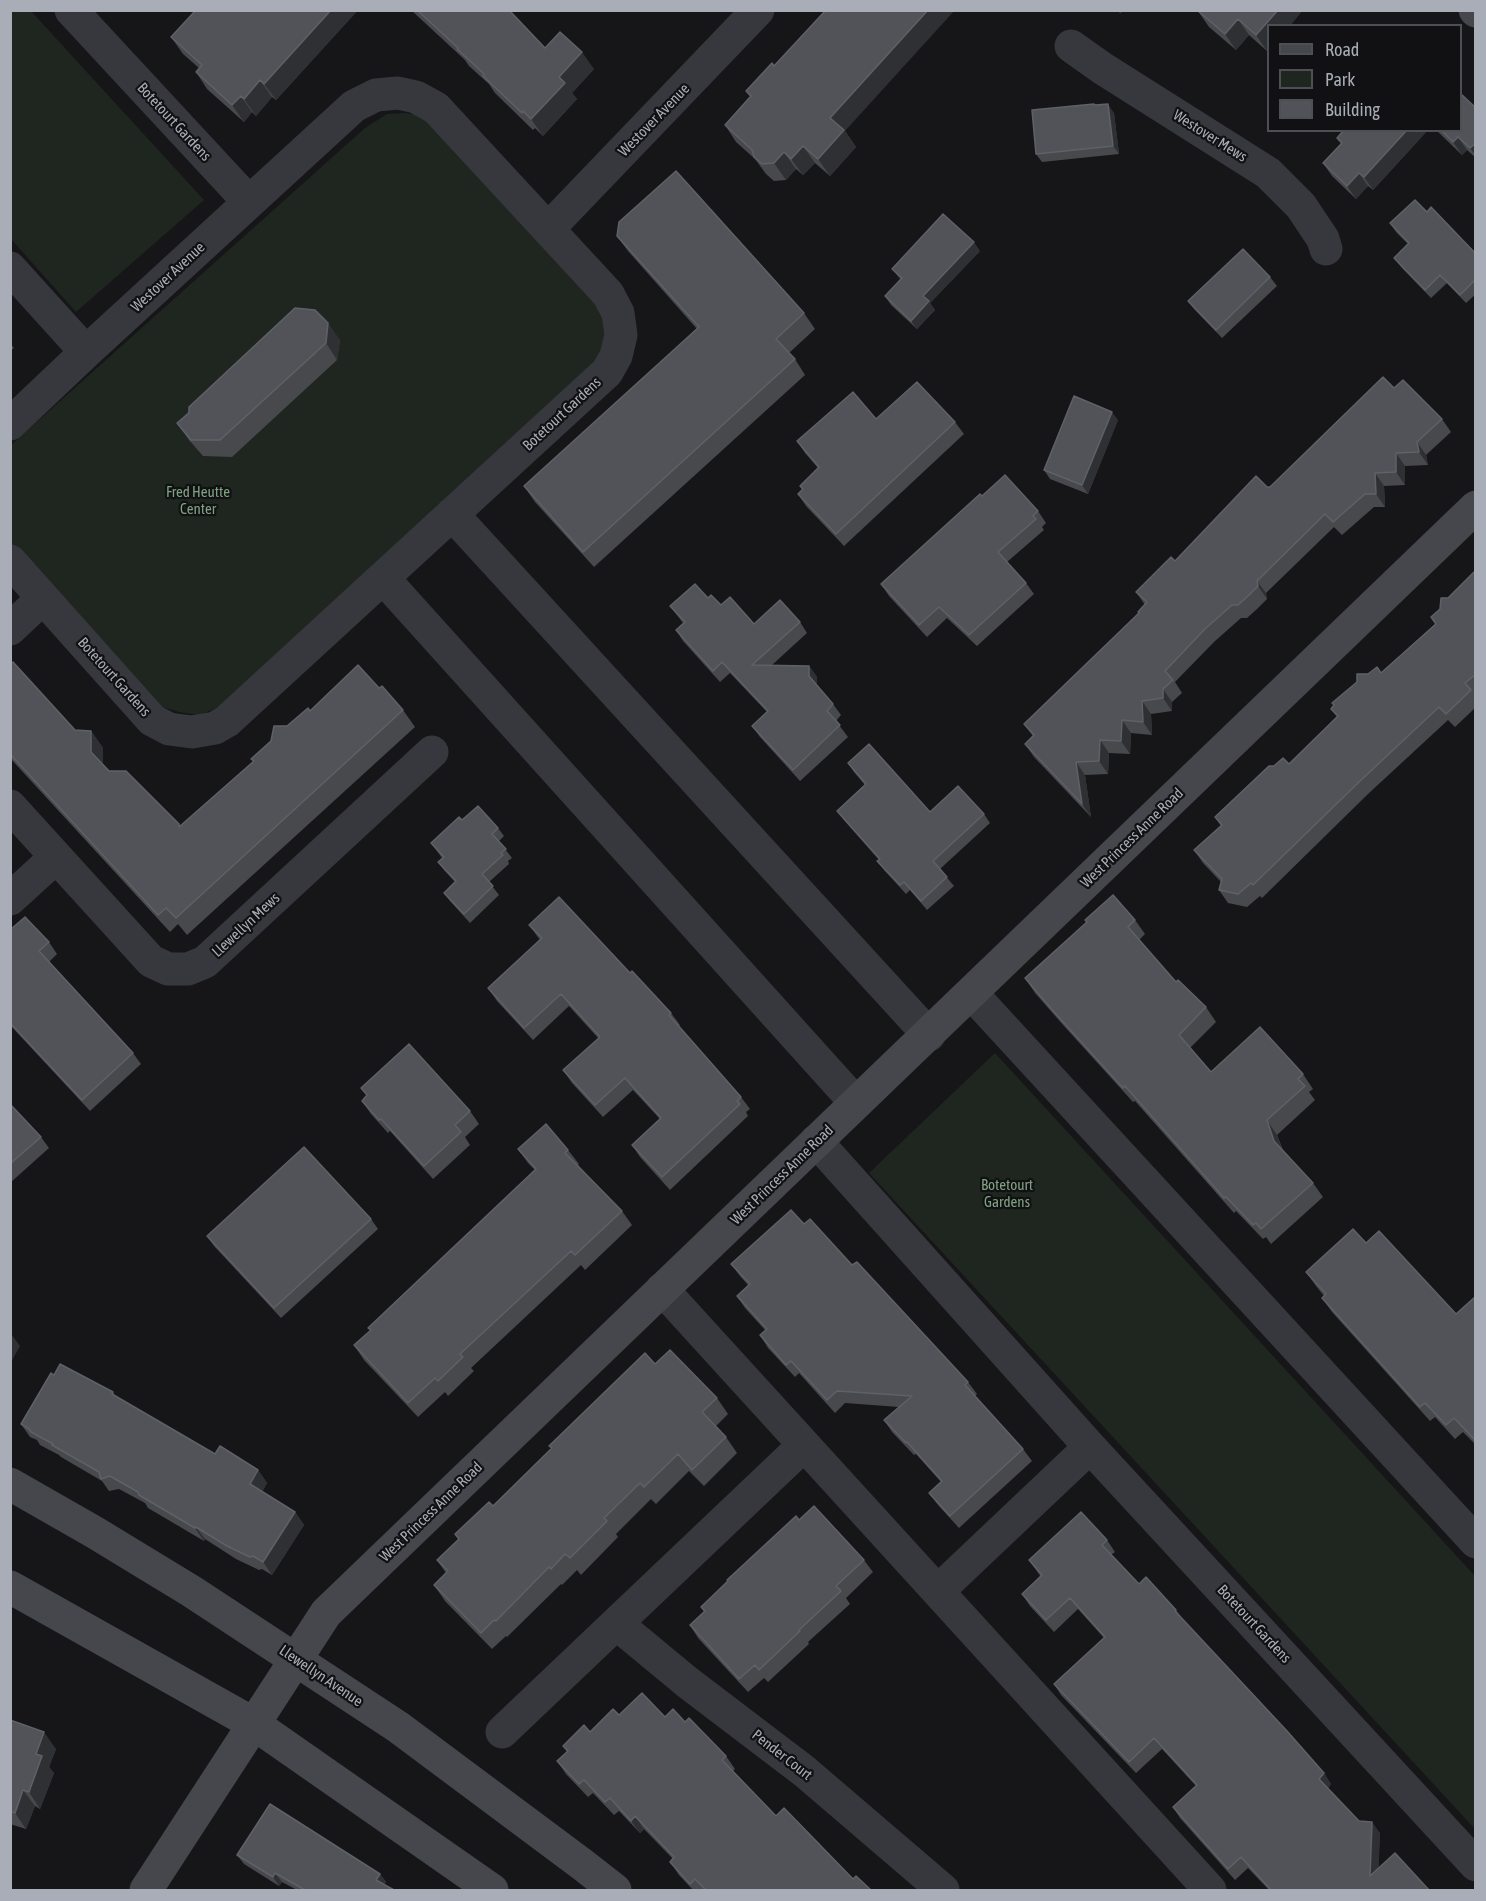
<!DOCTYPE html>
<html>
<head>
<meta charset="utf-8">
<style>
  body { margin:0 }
  #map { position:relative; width:1486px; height:1901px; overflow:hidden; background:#161618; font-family:"Asap Condensed",sans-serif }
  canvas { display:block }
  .frame { position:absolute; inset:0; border:12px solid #a8adb8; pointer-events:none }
  .legend { position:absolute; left:1267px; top:24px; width:195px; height:108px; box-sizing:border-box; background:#111113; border:2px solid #4d4f55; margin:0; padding:8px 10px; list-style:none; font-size:18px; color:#a8adb8 }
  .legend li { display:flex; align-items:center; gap:12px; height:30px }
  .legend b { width:30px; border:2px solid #4d4f55 }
</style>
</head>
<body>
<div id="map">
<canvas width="1486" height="1901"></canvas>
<div class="frame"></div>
<ul class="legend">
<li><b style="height:8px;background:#45474d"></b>Road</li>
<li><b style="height:16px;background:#1e261f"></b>Park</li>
<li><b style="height:16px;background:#525359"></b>Building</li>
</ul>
</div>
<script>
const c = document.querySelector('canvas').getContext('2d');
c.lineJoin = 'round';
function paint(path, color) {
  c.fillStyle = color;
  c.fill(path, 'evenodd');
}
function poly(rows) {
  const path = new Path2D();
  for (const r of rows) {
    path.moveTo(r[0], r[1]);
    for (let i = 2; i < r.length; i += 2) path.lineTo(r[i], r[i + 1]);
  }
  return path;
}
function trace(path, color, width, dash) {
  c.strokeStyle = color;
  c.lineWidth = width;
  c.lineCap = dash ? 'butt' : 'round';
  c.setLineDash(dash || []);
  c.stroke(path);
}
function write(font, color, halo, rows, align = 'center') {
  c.font = font + ' "Asap Condensed",sans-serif';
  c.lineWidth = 4.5;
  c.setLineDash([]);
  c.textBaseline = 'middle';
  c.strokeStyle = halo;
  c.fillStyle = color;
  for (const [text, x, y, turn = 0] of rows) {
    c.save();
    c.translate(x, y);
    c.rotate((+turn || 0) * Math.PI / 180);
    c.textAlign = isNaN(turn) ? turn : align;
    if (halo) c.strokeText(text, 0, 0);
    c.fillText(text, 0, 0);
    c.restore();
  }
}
paint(poly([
  [10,11,31,11,204,200,76,312,11,239],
  [405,113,418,115,431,123,594,300,602,314,606,336,599,356,588,369,219,707,199,715,179,712,159,706,11,545,11,445,365,128,387,114],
  [995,1053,1475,1576,1475,1829,869,1173]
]), '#1e261f');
trace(poly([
  [71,10,249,202],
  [1071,46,1102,68,1268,173,1301,206,1323,239,1326,249],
  [549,228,758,10],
  [10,268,86,352],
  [10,424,86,352,354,106,376,95,398,93,416,97,436,108,608,294,618,313,621,335,616,356,607,372,227,721,215,728,192,732,169,729,152,720,10,561],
  [452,514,929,1035],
  [383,578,856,1103],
  [10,629,43,598],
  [10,806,151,961,168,969,188,969,205,962,432,752],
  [10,899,56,857],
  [972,994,1476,1542],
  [816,1141,1090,1447,1476,1865],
  [662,1289,1210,1890],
  [938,1591,1090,1447],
  [617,1624,687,1682,804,1771,943,1890],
  [502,1732,804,1445]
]), '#37383d', 33);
trace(poly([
  [1475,10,1476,11],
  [10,1484,94,1532,191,1591,398,1727,583,1865,615,1890],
  [10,1587,254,1724,492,1890],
  [146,1890,326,1613,1476,507]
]), '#45474d', 33);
paint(poly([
  [196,10,358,10,276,100,272,97,256,116,252,112,244,122,207,89,196,72,199,68,183,54,171,37],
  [411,10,509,10,545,48,594,69,572,93,577,99,543,136,535,128,533,130,495,93,489,84,469,66,465,60],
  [1303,10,1267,51,1249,35,1236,50,1209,27,1198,11],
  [746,91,845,131,856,147,830,176,815,163,803,175,796,169,786,180,774,181,766,174,755,159,736,142,725,125,750,97],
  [1096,105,1114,113,1119,154,1042,162,1036,154],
  [1476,108,1476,158,1467,150,1462,155,1436,130,1461,130],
  [1344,130,1428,130,1373,190,1368,186,1356,199,1332,176,1323,163,1341,144,1337,138],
  [1427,212,1476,254,1476,294,1466,303,1447,283,1431,298,1401,267,1394,258,1408,244,1396,232,1390,223],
  [617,236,804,313,815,329,789,353,795,359,805,375,594,567,535,502,524,486,697,329,628,251],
  [980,251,930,303,935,310,917,329,891,305,885,296,901,280,892,269],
  [1270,277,1277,286,1222,338,1194,309,1188,301],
  [295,308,340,340,337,360,232,457,203,456,189,440,177,423],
  [10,343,14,348,10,351],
  [1394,388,1442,419,1451,432,1426,455,1428,465,1405,466,1405,485,1384,486,1385,507,1374,507,1342,535,1334,527,1266,593,1267,599,1257,609,1247,618,1241,618,1214,642,1175,682,1182,693,1172,702,1172,711,1151,714,1152,735,1131,733,1130,754,1109,753,1108,774,1085,775,1091,817,1034,757,1025,744,1033,736,1024,724,1139,613,1145,605,1136,592,1267,487,1270,487],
  [876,419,955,422,964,434,844,546,806,506,798,494,802,490,800,486,818,468,805,453,797,441],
  [1118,420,1088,494,1050,479,1044,470],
  [982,496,1038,511,1046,523,1042,527,1044,530,1007,562,1026,583,1034,594,977,646,947,618,927,637,889,596,881,584],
  [1476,573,1476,707,1455,727,1448,720,1368,794,1262,898,1260,896,1247,907,1228,903,1219,890,1221,882,1203,863,1194,850,1221,826,1215,817,1274,766,1289,764,1337,717,1331,709,1334,705,1332,703,1381,673,1435,624,1440,609,1448,598],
  [708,598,754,624,800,622,807,633,772,665,809,666,817,677,817,685,833,704,841,715,836,721,848,737,800,781,760,737,752,726,767,712,730,673,720,682,683,641,676,630,683,623,670,606],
  [10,664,75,730,91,731,103,748,103,764,109,771,181,826,253,762,251,759,287,726,310,711,379,688,403,710,415,727,187,935,178,924,170,932,10,758],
  [848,763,930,812,984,814,990,823,940,869,954,886,927,910,910,890,906,894,884,870,877,861,879,860,843,819,837,811,865,785,854,772],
  [462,820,498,828,504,836,499,841,512,858,508,861,509,864,489,882,499,895,470,923,450,901,444,893,455,882,444,870,438,862,442,858,431,843],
  [1135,920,1145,934,1139,940,1176,982,1206,1007,1216,1022,1190,1048,1211,1072,1303,1074,1313,1089,1309,1092,1315,1100,1277,1135,1283,1150,1313,1183,1323,1197,1271,1244,1266,1237,1263,1239,1236,1211,1234,1213,1135,1101,1133,1102,1064,1026,1035,993,1025,978],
  [529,925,630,973,671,1013,680,1025,678,1026,741,1097,750,1109,746,1112,748,1116,670,1190,640,1157,632,1145,660,1119,633,1090,603,1117,572,1083,563,1070,599,1039,569,1006,533,1040,497,1001,488,988,540,940],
  [10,930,49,942,57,954,49,962,133,1053,141,1064,90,1111,10,1025],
  [361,1088,470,1111,479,1124,465,1137,470,1145,433,1179,390,1131,388,1133,371,1114,362,1101,367,1096],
  [10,1104,41,1137,49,1148,10,1183],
  [518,1149,568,1150,579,1164,578,1165,622,1211,632,1225,585,1270,581,1265,471,1368,474,1371,448,1396,445,1392,418,1417,364,1360,354,1345,370,1331,368,1328,535,1170,528,1163],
  [371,1219,378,1229,281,1318,214,1246,207,1236],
  [804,1224,852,1265,968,1382,977,1394,975,1396,1023,1449,1032,1461,959,1528,938,1505,929,1493,941,1482,916,1454,914,1455,892,1432,884,1420,899,1407,845,1403,835,1413,799,1373,795,1377,768,1348,760,1335,765,1330,745,1308,737,1296,748,1285,740,1276,731,1264],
  [1366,1243,1456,1314,1476,1296,1476,1445,1463,1432,1455,1439,1435,1417,1430,1421,1332,1312,1322,1298,1324,1296,1316,1286,1306,1272],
  [655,1364,717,1398,728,1414,716,1426,726,1437,737,1453,704,1486,689,1471,656,1504,651,1499,616,1534,618,1537,581,1575,577,1570,562,1585,561,1584,507,1637,506,1636,492,1649,445,1601,434,1585,446,1573,437,1560,459,1539,455,1534,493,1506,552,1449,549,1446],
  [54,1375,113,1392,115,1396,215,1454,258,1470,267,1483,262,1492,295,1512,304,1525,272,1575,262,1569,259,1570,236,1559,205,1539,204,1541,148,1508,145,1503,119,1489,109,1491,102,1481,61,1457,59,1455,40,1445,37,1440,30,1437,21,1424],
  [799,1520,864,1560,873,1572,846,1598,850,1604,808,1642,809,1644,768,1682,764,1678,748,1692,698,1638,690,1625,704,1612,701,1607],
  [1107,1540,1115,1552,1111,1555,1139,1584,1176,1610,1184,1621,1324,1773,1331,1784,1328,1788,1359,1821,1380,1833,1378,1868,1429,1890,1269,1890,1248,1868,1235,1880,1180,1818,1173,1807,1196,1786,1162,1749,1136,1773,1061,1695,1054,1684,1104,1638,1078,1609,1054,1632,1030,1606,1022,1594,1041,1577,1029,1560],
  [619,1715,665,1717,685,1722,726,1756,735,1769,733,1771,776,1816,853,1879,871,1890,693,1890,679,1875,670,1862,673,1859,644,1829,640,1833,619,1811,614,1815,593,1793,588,1797,566,1774,557,1761,567,1752,563,1746],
  [10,1720,56,1749,49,1767,54,1773,40,1809,35,1806,26,1829,10,1824],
  [237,1855,380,1874,386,1882,384,1885,394,1890,297,1890,282,1882,279,1886,244,1864]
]), '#47494d');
paint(poly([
  [331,10,358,10,276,100,264,84],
  [928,10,955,10,845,131,856,147,830,176,818,159,830,118],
  [1118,10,1124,10,1120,14],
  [1278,10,1303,10,1290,26,1269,26,1269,49,1267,51,1256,35],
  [1238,19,1249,35,1236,50,1225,34],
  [582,52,594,69,572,93,577,99,543,136,531,119,559,77],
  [260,80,272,97,256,116,244,99],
  [241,96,252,112,244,122,232,105],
  [1108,104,1114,113,1119,154,1113,146],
  [1407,130,1428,130,1373,190,1364,177],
  [1458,137,1467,150,1462,155,1453,142],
  [1476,143,1476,156,1470,148],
  [803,146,815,163,803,175,791,159],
  [784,152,796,169,786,180,774,163],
  [1359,173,1368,186,1356,199,1347,186],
  [974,242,980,251,930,303,935,310,917,329,911,321,923,296],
  [328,323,340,340,337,360,326,343],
  [1112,412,1118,420,1088,494,1082,485],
  [1417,442,1426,455,1428,465,1419,452],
  [1396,453,1405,466,1405,485,1396,472],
  [1375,473,1384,486,1385,507,1376,494],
  [1257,581,1266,593,1267,599,1258,586],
  [809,666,817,677,817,687,809,676],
  [1163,689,1172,702,1172,711,1163,698],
  [1142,701,1151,714,1152,735,1143,722],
  [1122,720,1131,733,1130,754,1121,741],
  [91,731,103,748,103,768,91,752],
  [1100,740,1109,753,1108,774,1099,761],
  [1076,762,1085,775,1091,817,1082,804],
  [1267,1120,1277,1135,1284,1155,1274,1141],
  [12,1335,20,1346,10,1364,10,1337],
  [258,1470,267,1483,259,1497,250,1484],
  [295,1512,304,1525,272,1575,263,1562],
  [196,1527,205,1539,204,1541,195,1528],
  [44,1732,56,1749,49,1767,54,1773,40,1809,29,1792,36,1754],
  [1324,1773,1331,1784,1327,1790,1319,1779],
  [23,1790,35,1806,26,1829,15,1813],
  [635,1816,644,1829,640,1833,631,1821],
  [1372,1822,1380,1833,1378,1887,1370,1876],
  [275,1873,282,1882,279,1886,273,1877],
  [380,1874,386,1882,382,1889,376,1880]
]), '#2f3033');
const building = poly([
  [196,10,331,10,264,84,260,80,244,99,241,96,232,105,196,72,202,65,171,37,196,10],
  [417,10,509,10,545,48,560,32,582,52,559,77,565,83,531,119,523,111,522,113,483,76,484,74,457,49,458,48,417,10],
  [826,10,928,10,830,118,844,130,818,159,803,146,791,159,784,152,774,163,762,164,754,157,752,150,725,125,751,96,746,91,772,63,774,66,826,10],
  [1199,10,1278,10,1256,35,1238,19,1225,34,1198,11,1199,10],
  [1461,94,1476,108,1476,143,1470,148,1458,137,1453,142,1441,130,1461,130,1461,94],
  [1094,104,1095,105,1108,104,1113,146,1036,154,1032,110,1094,104],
  [1344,130,1407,130,1364,177,1359,173,1347,186,1323,163,1342,143,1337,138,1344,130],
  [676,171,804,313,776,339,795,359,583,552,524,486,699,327,617,236,619,222,676,171],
  [1415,200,1427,212,1431,207,1476,254,1476,279,1460,295,1440,275,1425,290,1394,258,1409,243,1390,223,1415,200],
  [943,214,974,242,923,296,929,301,911,321,885,296,902,278,892,269,943,214],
  [1243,249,1270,277,1216,330,1188,301,1243,249],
  [295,308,315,310,328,323,326,343,220,440,191,440,177,423,189,413,189,407,295,308],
  [1383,377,1394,388,1403,380,1442,419,1417,442,1419,452,1396,453,1396,472,1375,473,1376,494,1365,494,1333,522,1325,514,1257,581,1258,586,1248,596,1238,605,1232,605,1205,629,1165,671,1173,680,1163,689,1163,698,1142,701,1143,722,1122,720,1121,741,1100,740,1099,761,1076,762,1082,804,1025,744,1034,735,1024,724,1139,613,1138,612,1147,602,1136,592,1171,557,1175,561,1256,476,1267,487,1270,487,1383,377],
  [917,382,955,422,836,534,798,494,803,489,800,486,819,467,797,441,853,392,876,419,917,382],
  [1074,396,1112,412,1082,485,1044,470,1074,396],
  [1005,475,1038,511,1033,516,1036,519,998,552,1026,583,969,635,939,607,919,625,881,584,980,494,982,496,1005,475],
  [1474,572,1476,573,1476,674,1465,683,1471,690,1446,714,1439,707,1359,782,1253,885,1251,883,1238,894,1219,890,1222,879,1194,850,1222,825,1215,817,1269,766,1274,766,1283,758,1289,764,1338,716,1331,709,1334,705,1332,703,1357,682,1357,674,1368,674,1377,667,1381,673,1436,624,1431,617,1440,609,1441,598,1448,598,1474,572],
  [695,584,708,598,711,595,721,605,730,597,754,624,780,600,800,622,752,665,809,666,809,676,833,704,827,711,840,725,793,770,752,726,768,711,722,662,713,671,676,630,685,622,670,606,695,584],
  [13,662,75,730,91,731,91,752,109,771,126,771,179,824,179,827,254,761,251,759,271,741,274,726,287,726,308,708,310,711,358,665,379,688,382,686,403,710,176,918,166,908,158,915,10,754,10,664,13,662],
  [869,744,930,812,958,786,984,814,933,861,947,877,921,901,904,882,900,885,877,861,880,859,837,811,866,784,848,763,869,744],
  [478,806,498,828,492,834,506,849,501,853,503,855,482,874,493,886,464,914,444,893,456,881,438,862,444,857,431,843,459,817,462,820,478,806],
  [1113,895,1135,920,1128,927,1176,982,1178,980,1206,1007,1179,1035,1211,1072,1260,1027,1303,1074,1298,1079,1305,1086,1267,1120,1274,1141,1313,1183,1261,1229,1256,1223,1253,1225,1226,1197,1224,1198,1125,1086,1123,1088,1054,1012,1025,978,1087,922,1085,920,1113,895],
  [559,897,630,973,632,971,671,1013,669,1015,741,1097,737,1101,740,1104,662,1177,632,1145,661,1118,625,1078,595,1105,563,1070,600,1037,561,994,524,1028,488,988,542,938,529,925,559,897],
  [25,917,49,942,39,951,133,1053,82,1100,10,1023,10,930,25,917],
  [409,1044,470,1111,455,1125,461,1132,424,1166,381,1119,379,1120,362,1101,367,1095,361,1088,409,1044],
  [10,1104,41,1137,10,1164,10,1104],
  [546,1124,568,1150,565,1153,622,1211,575,1255,571,1251,460,1354,463,1357,438,1381,435,1378,408,1403,354,1345,371,1330,368,1328,536,1169,518,1149,546,1124],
  [304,1147,371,1219,274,1308,207,1236,304,1147],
  [791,1210,804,1224,810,1219,852,1265,857,1262,968,1382,965,1385,1023,1449,950,1516,929,1493,942,1481,907,1442,906,1443,884,1420,912,1396,837,1391,827,1400,791,1361,786,1365,760,1335,767,1329,737,1296,750,1284,731,1264,791,1210],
  [1353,1229,1366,1243,1379,1231,1456,1314,1476,1296,1476,1441,1454,1418,1446,1425,1425,1403,1420,1407,1322,1298,1326,1294,1306,1272,1353,1229],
  [670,1350,717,1398,702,1412,726,1437,692,1470,678,1454,644,1487,640,1483,604,1518,607,1521,570,1558,565,1554,551,1569,549,1567,496,1621,494,1620,481,1633,434,1585,448,1571,437,1560,459,1539,455,1534,489,1502,493,1506,552,1448,549,1446,645,1353,655,1364,670,1350],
  [60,1364,113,1392,112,1394,215,1454,220,1446,258,1470,250,1484,295,1512,263,1562,253,1556,250,1557,227,1546,196,1527,195,1528,139,1495,138,1492,110,1476,101,1479,99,1472,52,1445,53,1444,31,1432,29,1429,21,1424,51,1373,54,1375,60,1364],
  [814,1506,864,1560,836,1586,841,1591,799,1630,800,1631,759,1670,755,1665,739,1679,690,1625,705,1611,701,1607,728,1581,727,1580,796,1516,799,1520,814,1506],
  [1081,1512,1107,1540,1102,1545,1139,1584,1146,1577,1176,1610,1175,1611,1287,1731,1324,1773,1319,1779,1359,1821,1372,1822,1370,1876,1395,1853,1429,1890,1271,1890,1241,1857,1228,1869,1173,1807,1197,1785,1154,1738,1129,1762,1054,1684,1105,1637,1070,1598,1046,1620,1022,1594,1042,1575,1029,1560,1081,1512],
  [642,1693,665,1717,673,1709,685,1722,689,1718,726,1756,722,1760,776,1816,784,1808,853,1879,856,1876,871,1890,706,1890,695,1879,690,1884,670,1862,674,1857,635,1816,631,1821,610,1798,605,1802,584,1780,579,1784,557,1761,568,1751,563,1746,584,1725,590,1732,613,1709,619,1715,642,1693],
  [10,1720,44,1732,36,1754,42,1756,29,1792,23,1790,15,1813,10,1811,10,1720],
  [270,1804,380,1874,376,1880,394,1890,305,1890,275,1873,273,1877,237,1855,270,1804]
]);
paint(building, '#525359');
trace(building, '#5f6168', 1.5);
write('15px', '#a8adb8', '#111113', [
  ["Westover Avenue",654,120,-46],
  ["Botetourt Gardens",174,122,47],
  ["Westover Mews",1210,136,32],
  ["Westover Avenue",168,277,-43],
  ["Botetourt Gardens",562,414,-43],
  ["Botetourt Gardens",114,677,48],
  ["West Princess Anne Road",1132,838,-44],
  ["Llewellyn Mews",246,925,-43],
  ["West Princess Anne Road",782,1175,-44],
  ["West Princess Anne Road",431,1512,-44],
  ["Botetourt Gardens",1254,1624,47],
  ["Llewellyn Avenue",321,1676,34],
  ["Pender Court",782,1755,38]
]);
write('15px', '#7fa381', '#111113', [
  ["Fred Heutte",198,492],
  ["Center",198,509],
  ["Botetourt",1007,1185],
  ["Gardens",1007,1202]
]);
</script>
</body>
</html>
